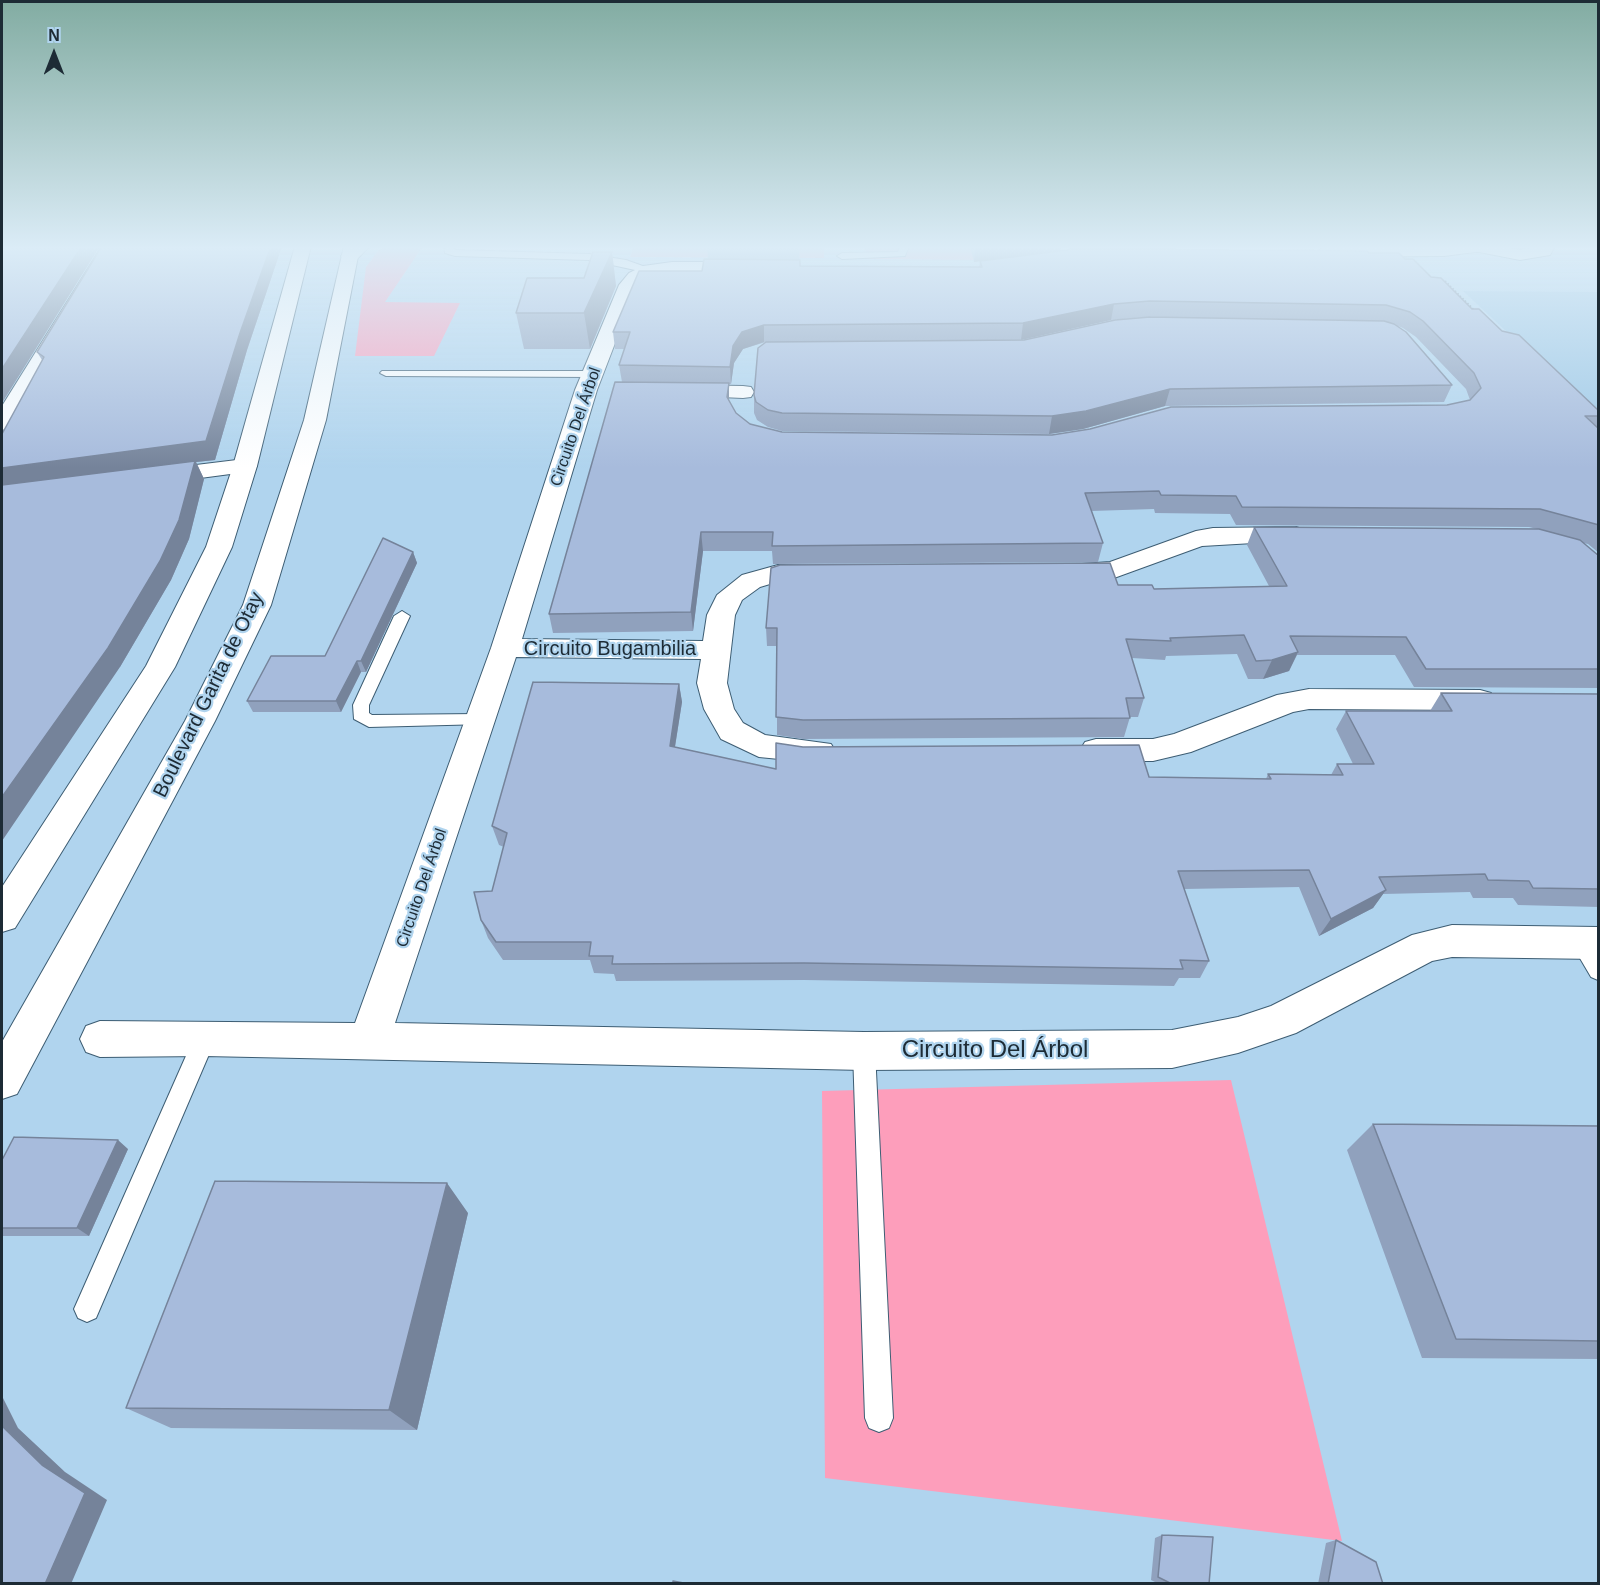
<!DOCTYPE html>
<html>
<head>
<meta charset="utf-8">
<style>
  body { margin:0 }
  #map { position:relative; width:1600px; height:1585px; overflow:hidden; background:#b0d4ee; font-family:Arial,sans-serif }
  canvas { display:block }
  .frame { position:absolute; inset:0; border:3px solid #1d2b35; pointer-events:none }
  .north { position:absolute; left:24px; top:24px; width:60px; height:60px; -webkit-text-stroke:4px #b0d4ee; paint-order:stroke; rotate:0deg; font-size:16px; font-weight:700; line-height:24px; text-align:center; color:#1d2b35 }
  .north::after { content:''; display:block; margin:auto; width:21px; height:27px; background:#1d2b35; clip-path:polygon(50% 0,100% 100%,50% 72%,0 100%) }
</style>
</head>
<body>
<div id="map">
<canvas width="1600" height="1585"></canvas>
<div class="frame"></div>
<div class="north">N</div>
</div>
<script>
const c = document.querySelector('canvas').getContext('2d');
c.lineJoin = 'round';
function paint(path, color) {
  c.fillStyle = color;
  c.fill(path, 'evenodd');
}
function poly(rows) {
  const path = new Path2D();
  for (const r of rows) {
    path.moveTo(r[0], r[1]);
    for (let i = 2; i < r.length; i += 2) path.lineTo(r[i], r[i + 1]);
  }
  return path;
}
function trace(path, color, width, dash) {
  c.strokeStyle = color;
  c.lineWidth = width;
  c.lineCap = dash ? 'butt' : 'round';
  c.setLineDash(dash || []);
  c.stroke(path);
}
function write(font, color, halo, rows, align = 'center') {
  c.font = font + ' Arial,sans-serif';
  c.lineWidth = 4.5;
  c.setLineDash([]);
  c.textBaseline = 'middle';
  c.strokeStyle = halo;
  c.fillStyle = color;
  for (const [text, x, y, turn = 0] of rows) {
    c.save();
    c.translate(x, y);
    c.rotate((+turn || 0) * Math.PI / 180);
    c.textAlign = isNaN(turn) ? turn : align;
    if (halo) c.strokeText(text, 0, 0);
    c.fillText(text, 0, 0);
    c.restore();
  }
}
paint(poly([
  [1463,291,1598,292,1598,417]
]), '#9dc8e6');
paint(poly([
  [387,246,423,246,385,302,460,303,434,356,355,356,366,267,378,251],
  [634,246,824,247,824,258,630,257],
  [865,246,1056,246,994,260,866,259],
  [1231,1080,1342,1541,825,1478,822,1091]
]), '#fd9ebb');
const service = poly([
  [444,246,452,246,455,250,589,254,626,260,654,270,649,273,589,260,455,256,445,253,444,246],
  [900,246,909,246,905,256,842,259,837,256,842,253,898,252,900,246],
  [382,371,593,371,599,374,593,377,386,376,380,373,382,371],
  [402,611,410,616,369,705,369,713,372,715,480,714,486,716,488,720,486,724,369,727,354,719,353,705,394,616,402,611],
  [1581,934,1588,937,1598,954,1598,980,1591,977,1571,943,1574,937,1581,934],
  [205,1028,213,1031,216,1038,96,1318,87,1322,78,1318,74,1309,78,1300,197,1031,205,1028],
  [864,1041,872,1044,875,1051,893,1418,889,1428,879,1432,869,1428,865,1418,853,1051,856,1044,864,1041]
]);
const minor = poly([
  [102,246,118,246,13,423,10,428,2,430,2,406,102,246],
  [1485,246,1483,251,1444,256,1325,257,1316,252,1325,247,1485,246],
  [672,262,746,262,755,267,746,272,653,275,637,286,597,390,522,639,703,641,707,615,717,595,742,575,778,565,825,566,829,572,825,578,780,581,760,587,742,600,735,615,727,683,734,709,743,723,765,735,831,744,836,752,831,760,820,763,759,757,721,739,704,709,697,683,701,659,516,657,395,1023,864,1032,1172,1030,1238,1017,1271,1006,1412,935,1452,925,1598,927,1598,959,1452,957,1432,961,1296,1033,1238,1053,1172,1068,864,1070,205,1056,100,1057,86,1052,80,1039,86,1026,100,1021,355,1023,491,648,575,390,619,285,629,273,643,266,672,262],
  [684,385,743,386,751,387,754,392,751,397,743,398,677,395,673,391,677,387,684,385],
  [245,459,253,461,257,466,253,471,155,484,147,482,143,477,147,472,155,470,245,459],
  [1296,527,1305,530,1309,535,1305,540,1202,546,1114,578,1068,581,1059,579,1055,573,1059,567,1068,565,1110,562,1196,531,1213,528,1296,527],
  [1309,689,1480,690,1491,693,1495,700,1491,707,1480,710,1309,709,1293,712,1191,752,1153,761,1096,761,1085,758,1080,750,1085,742,1096,739,1153,739,1174,734,1277,695,1309,689]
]);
const tertiary = poly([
  [1467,246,1499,246,1520,250,1539,246,1555,246,1550,255,1520,260,1469,250,1467,246]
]);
const secondary = poly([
  [295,246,311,246,257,466,232,547,175,667,15,928,2,932,2,887,146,666,206,547,233,466,295,246],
  [344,246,360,246,326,420,271,605,215,721,17,1094,2,1099,2,1042,185,721,243,605,304,420,344,246]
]);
const trunk = poly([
  [352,246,370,246,356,260,344,260,341,256,352,246]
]);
trace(service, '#3d5d73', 2);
trace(minor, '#3d5d73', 2);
trace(tertiary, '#3d5d73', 2);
trace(secondary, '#3d5d73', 2);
trace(trunk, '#3d5d73', 2);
trace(poly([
  [1445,281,1476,312]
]), '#698294', 2, [1.5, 2]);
paint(service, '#fff');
paint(minor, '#fff');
paint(tertiary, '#fff');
paint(secondary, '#fff');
paint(trunk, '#fff');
paint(poly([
  [102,246,282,246,247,350,215,460,196,462,204,479,189,539,171,580,120,667,42,360,37,352],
  [707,246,799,246,800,266,979,267,980,261,974,262,970,246,1061,246,1060,251,1369,253,1405,259,1502,331,1599,411,1599,425,1597,428,1599,429,1599,553,1588,544,1583,543,1599,556,1599,693,1598,688,1414,687,1395,655,1297,655,1289,671,1263,679,1248,679,1237,654,1166,656,1165,660,1132,658,1144,698,1138,717,1130,717,1124,737,803,739,777,735,777,646,767,646,766,628,1118,585,1154,589,1269,586,1247,545,1254,527,1537,529,1529,527,1236,525,1230,514,1155,513,1154,509,1091,511,1103,543,1098,562,773,564,772,551,703,551,693,631,553,633,549,614,622,382,619,365,625,349,615,349,613,332,702,271,708,259],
  [1146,317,1379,321,1021,340,1111,320],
  [1398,326,1403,328,1416,337,1466,389,1470,400,1447,405,1052,435,782,432,750,424,736,413,729,401,729,384,731,384,734,363,743,349,766,342,754,395,754,413,757,420,768,427,782,431,1049,434,1083,429,1165,406,1444,402,1452,385],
  [612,252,616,286,590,349,524,349,516,313,584,278],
  [413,552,417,563,366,672,361,672,341,712,253,712,247,701,325,656],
  [679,684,682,702,675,747,776,769,803,747,1149,777,1266,779,1268,774,1331,775,1337,764,1353,764,1336,729,1346,711,1430,711,1441,693,1599,694,1599,907,1518,905,1513,898,1473,898,1470,892,1383,894,1373,908,1319,936,1299,887,1184,889,1209,961,1200,978,1179,978,1174,986,804,980,616,981,614,974,594,973,590,960,503,960,488,938,481,920,492,891,504,847,499,845,492,826],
  [1373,1124,1599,1126,1599,1359,1422,1358,1347,1150],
  [128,1149,89,1236,2,1236,2,1160],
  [468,1213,417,1430,171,1428,126,1408],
  [1162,1535,1209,1584,1159,1584,1151,1580,1155,1538],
  [1336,1540,1383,1584,1318,1584,1326,1543]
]), '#90a1bd');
paint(poly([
  [82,246,100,246,2,403,2,369],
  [271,246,282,246,247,350,215,460,196,462,204,479,189,539,171,580,120,667,2,841,2,468,240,333],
  [976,246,1061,246,1060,251,974,262],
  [612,252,616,286,590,349,584,313],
  [1114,304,1111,320,1021,340,1023,323],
  [764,325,764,342,743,349,734,363,731,384,730,367,733,346,742,332],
  [729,383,729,400,728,414,727,397],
  [1170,389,1165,406,1083,429,1049,434,1052,416],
  [701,532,703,551,693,631,691,612],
  [413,552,417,563,366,672,361,661],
  [1298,652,1289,671,1263,679,1272,660],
  [357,661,361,672,341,712,336,701],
  [679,684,682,702,672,765,670,746],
  [1386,890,1373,908,1319,936,1331,919],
  [118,1140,128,1149,89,1236,77,1228],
  [447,1183,468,1213,417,1430,389,1410],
  [2,1396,18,1428,65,1472,107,1500,71,1584,45,1584,42,1465,2,1426]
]), '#75839a');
const building = poly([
  [2,246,82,246,2,369,2,246],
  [102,246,271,246,240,333,206,441,2,468,2,434,44,357,37,352,102,246],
  [1075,249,1367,251,1369,253,1399,253,1405,259,1413,259,1431,277,1441,278,1472,309,1479,309,1502,331,1519,335,1599,411,1599,416,1585,416,1599,429,1599,525,1540,509,1242,507,1236,496,1161,495,1159,491,1085,493,1103,543,772,546,773,532,701,532,691,612,549,614,615,382,729,383,727,397,736,413,750,424,782,432,1052,435,1090,429,1171,407,1447,405,1470,400,1481,388,1474,373,1423,321,1410,312,1386,305,1150,301,1114,304,1023,323,764,325,742,332,733,346,730,367,619,365,630,332,613,332,639,271,702,271,704,259,800,260,800,266,982,267,980,261,1075,249],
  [593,252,612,252,584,313,516,313,527,278,584,278,593,252],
  [1150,317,1384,321,1394,324,1406,332,1452,385,1170,389,1086,411,1052,416,782,413,768,410,756,402,754,395,758,348,766,342,1024,340,1115,320,1150,317],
  [195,461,179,520,160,561,108,648,2,797,2,485,195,461],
  [1254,527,1539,529,1580,540,1599,556,1599,669,1426,669,1406,637,1290,636,1298,652,1272,660,1256,661,1244,635,1170,638,1171,641,1126,639,1144,698,1126,698,1130,718,803,720,776,717,777,628,766,628,771,568,780,565,1110,563,1118,585,1152,585,1154,589,1287,586,1254,527],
  [383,538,413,552,361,661,357,661,336,701,247,701,271,656,325,656,383,538],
  [533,682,679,684,670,746,776,769,776,743,803,747,1139,745,1149,777,1271,779,1268,774,1343,775,1337,764,1374,764,1346,711,1452,711,1441,693,1599,694,1599,889,1533,888,1529,881,1488,880,1485,874,1379,877,1386,890,1331,919,1309,870,1178,871,1209,961,1180,960,1183,969,804,963,612,964,613,956,589,956,591,942,496,942,481,920,474,892,492,891,507,833,492,826,533,682],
  [1373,1124,1599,1126,1599,1341,1456,1339,1373,1124],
  [14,1137,118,1140,77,1228,2,1228,2,1160,14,1137],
  [215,1181,447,1183,389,1410,126,1408,215,1181],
  [2,1426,42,1465,85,1493,45,1584,2,1584,2,1426],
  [1162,1535,1213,1537,1209,1584,1172,1584,1158,1577,1162,1535],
  [1336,1540,1376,1562,1383,1584,1328,1584,1336,1540],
  [673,1581,689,1584,673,1584,673,1581]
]);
paint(building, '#a7bbdc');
trace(building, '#75839a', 1.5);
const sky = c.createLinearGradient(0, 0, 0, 468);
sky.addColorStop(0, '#82aca2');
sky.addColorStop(0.53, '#dbecf7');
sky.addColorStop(1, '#dbecf700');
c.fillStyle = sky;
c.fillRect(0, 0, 1600, 468);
write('16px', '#1d2b35', '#b0d4ee', [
  ["Circuito Del Árbol",576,427,-71],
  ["Circuito Del Árbol",422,888,-71]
]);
write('20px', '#1d2b35', '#b0d4ee', [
  ["Circuito Bugambilia",610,649],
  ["Boulevard Garita de Otay",209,695,-64]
]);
write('24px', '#1d2b35', '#b0d4ee', [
  ["Circuito Del Árbol",995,1050]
]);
</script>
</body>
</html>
